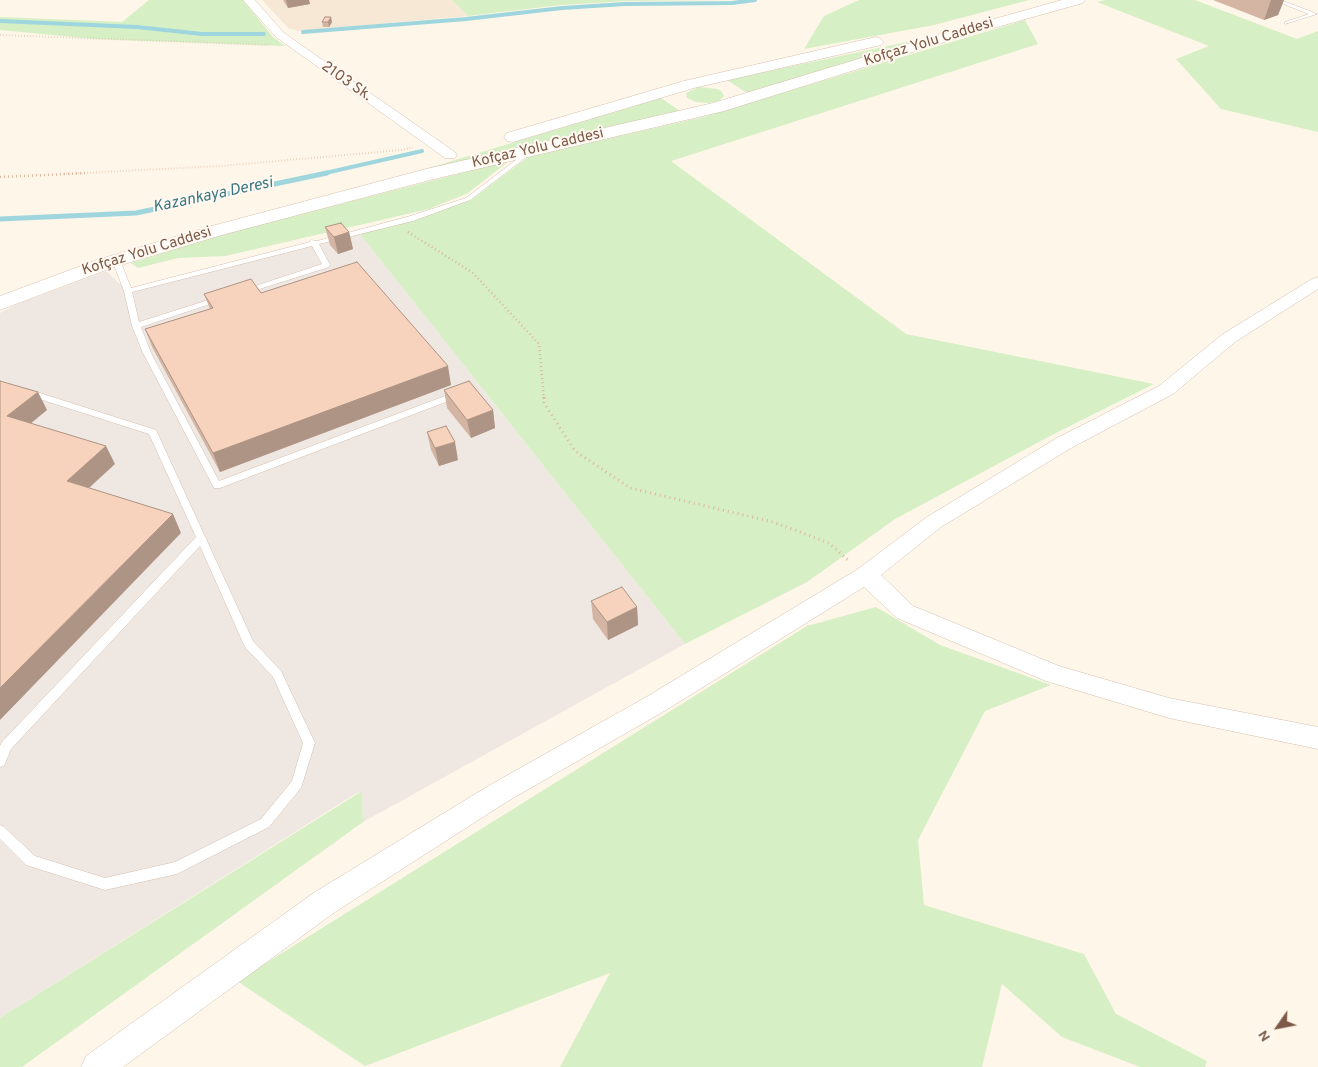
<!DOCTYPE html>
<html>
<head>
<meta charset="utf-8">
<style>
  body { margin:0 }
  #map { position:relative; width:1318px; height:1067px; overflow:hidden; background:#fef6e9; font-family:Overpass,sans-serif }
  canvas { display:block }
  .north { position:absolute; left:1253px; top:1002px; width:50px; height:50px; -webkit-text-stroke:4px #fff9f1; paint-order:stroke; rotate:237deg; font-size:14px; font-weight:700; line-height:20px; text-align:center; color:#7d5a48 }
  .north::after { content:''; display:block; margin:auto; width:18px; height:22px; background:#7d5a48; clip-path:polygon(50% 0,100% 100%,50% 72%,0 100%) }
</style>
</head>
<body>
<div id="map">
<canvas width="1318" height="1067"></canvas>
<div class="north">N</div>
</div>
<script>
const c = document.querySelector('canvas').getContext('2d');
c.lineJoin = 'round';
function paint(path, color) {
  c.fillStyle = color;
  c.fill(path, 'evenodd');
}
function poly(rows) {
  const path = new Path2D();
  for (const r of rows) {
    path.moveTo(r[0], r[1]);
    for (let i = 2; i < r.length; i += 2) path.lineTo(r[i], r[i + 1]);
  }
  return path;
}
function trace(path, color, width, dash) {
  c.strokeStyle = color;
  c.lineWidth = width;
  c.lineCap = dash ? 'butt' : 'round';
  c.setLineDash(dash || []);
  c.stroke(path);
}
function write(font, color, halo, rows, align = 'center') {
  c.font = font + ' Overpass,sans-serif';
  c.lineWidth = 4;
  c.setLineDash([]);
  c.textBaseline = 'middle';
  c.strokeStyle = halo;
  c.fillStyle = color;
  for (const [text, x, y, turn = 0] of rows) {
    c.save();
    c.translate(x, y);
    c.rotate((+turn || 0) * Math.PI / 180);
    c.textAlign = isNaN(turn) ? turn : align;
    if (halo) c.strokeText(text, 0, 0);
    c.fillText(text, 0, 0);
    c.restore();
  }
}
paint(poly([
  [262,0,452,0,468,16,298,31,288,28]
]), '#f7e8d6');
paint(poly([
  [359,233,685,644,363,822,362,791,355,794,0,1018,0,313,15,305,106,271,128,291]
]), '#efe8e2');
paint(poly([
  [149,0,243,0,273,37,285,46,94,39,0,30,0,17,122,22],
  [452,0,720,0,628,1,561,5,468,16],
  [859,0,1029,0,934,25,804,49,824,16],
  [1105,0,1195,0,1297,39,1318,31,1318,132,1221,109,1176,59,1209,46,1097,2],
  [1025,20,1038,44,671,161,906,334,1154,384,1052,435,895,519,807,582,685,644,359,233,411,220,471,200,528,157,703,117],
  [935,36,747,93,727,80],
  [699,87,717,89,721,91,724,96,719,101,708,103,696,102,687,98,686,93],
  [661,98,680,111,412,173],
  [509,161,468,193,429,209,225,256,178,258,138,268,131,263,227,233],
  [876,607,940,645,1051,685,985,711,918,840,924,905,1084,954,1116,1014,1207,1061,1205,1067,1140,1067,1062,1037,1002,984,982,1067,560,1067,610,973,365,1066,237,981,807,626],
  [362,791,363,822,22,1067,0,1067,0,1018]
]), '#d6efc5');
trace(poly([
  [0,21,137,27,202,34,264,34],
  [303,32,466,19,562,8,625,4,732,3,755,0],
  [321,174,422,151]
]), '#9fd6de', 4);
trace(poly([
  [0,219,136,213,327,173]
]), '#9fd6de', 5);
const service = poly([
  [1273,0,1281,0,1317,14,1285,24,1285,22,1309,14,1273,0],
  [529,150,534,151,470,200,413,221,319,244,330,265,329,267,247,293,241,293,240,291,322,264,312,246,132,292,139,322,218,297,224,297,225,299,141,327,151,353,219,481,445,396,448,395,452,398,451,400,220,488,214,488,143,353,132,326,124,291,112,260,113,258,116,258,120,260,131,288,310,242,311,240,317,241,407,217,466,198,529,150],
  [27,389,156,430,253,641,281,671,315,743,301,788,269,827,177,874,105,890,26,865,0,839,0,825,4,827,35,856,105,878,175,862,261,819,292,781,303,743,273,677,245,647,200,546,11,749,4,766,0,767,0,746,2,742,196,537,149,434,24,394,23,392,27,389]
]);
const minor = poly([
  [243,0,255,0,284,33,455,152,457,155,455,158,445,158,276,37,243,0],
  [1318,277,1318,289,1235,342,1173,394,1071,448,941,527,881,575,913,606,1059,666,1169,698,1318,727,1318,749,1169,718,1046,681,897,618,864,587,666,710,508,801,335,912,123,1067,81,1067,86,1056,315,892,490,785,648,696,858,569,927,517,1057,438,1159,386,1223,334,1312,279,1318,277]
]);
const secondary = poly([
  [1062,0,1085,0,1083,3,954,39,724,111,430,180,222,235,111,268,0,310,0,296,97,260,208,227,426,169,713,103,944,33,1062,0],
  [876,37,881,39,884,42,881,45,694,88,513,142,507,141,504,137,507,133,684,81,876,37]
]);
trace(service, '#d5bfaf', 1);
trace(minor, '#d5bfaf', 1);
trace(secondary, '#d9bfac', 1);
trace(poly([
  [0,35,269,45],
  [63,174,221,166,402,150,413,147]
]), '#ddb69f', 2, [0.5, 2.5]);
trace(poly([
  [0,177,88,173],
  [408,232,473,273,539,344,544,399]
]), '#ddb69f', 2.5, [1, 3]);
trace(poly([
  [544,397,544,403,575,451,630,488,773,522,829,543,850,562]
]), '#ddb69f', 3, [1, 4]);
paint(service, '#fff');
paint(minor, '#fff');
paint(secondary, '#fff');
paint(poly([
  [283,0,309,0,310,4,288,8,284,2],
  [1213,0,1284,0,1278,15,1264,20],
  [322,22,332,22,329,27,323,27],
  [325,227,349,232,353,249,338,254,330,245],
  [261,293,451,385,220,472,152,347,145,329,210,309,204,294],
  [444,390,493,410,495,428,471,438,447,408],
  [427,432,458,460,439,466,431,450],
  [591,601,637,607,638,625,608,640,593,619]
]), '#d4b5a3');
paint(poly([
  [286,0,309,0,310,4,288,8],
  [1271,0,1284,0,1278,15,1264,20],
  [331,17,332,22,329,27,328,22],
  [349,232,353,249,338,254,334,237],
  [448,366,451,385,220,472,213,453],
  [38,392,47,410,18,434,7,416],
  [493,410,495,428,471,438,467,420],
  [455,442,458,460,439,466,435,448],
  [106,446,115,464,77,499,67,481],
  [173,514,181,533,0,720,0,688],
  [637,607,638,625,608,640,607,622]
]), '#ad9484');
const building = poly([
  [325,17,331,17,328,22,322,22,325,17],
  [341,223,349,232,334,237,325,227,341,223],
  [357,262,448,366,213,453,145,329,213,308,204,294,251,279,261,293,357,262],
  [0,381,38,392,7,416,106,446,67,481,173,514,0,688,0,381],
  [469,381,493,410,467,420,444,390,469,381],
  [446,426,455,442,435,448,427,432,446,426],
  [622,587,637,607,607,622,591,601,622,587]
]);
paint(building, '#f7d3bd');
trace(building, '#ad9484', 1);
write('15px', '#7d5a48', '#fff9f1', [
  ["Kofçaz Yolu Caddesi",929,43,-17],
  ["2103 Sk.",346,82,35],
  ["Kofçaz Yolu Caddesi",538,149,-13],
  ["Kofçaz Yolu Caddesi",147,252,-17]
]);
write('italic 16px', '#3a7883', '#fff9f1', [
  ["Kazankaya Deresi",213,196,-12]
]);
</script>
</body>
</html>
